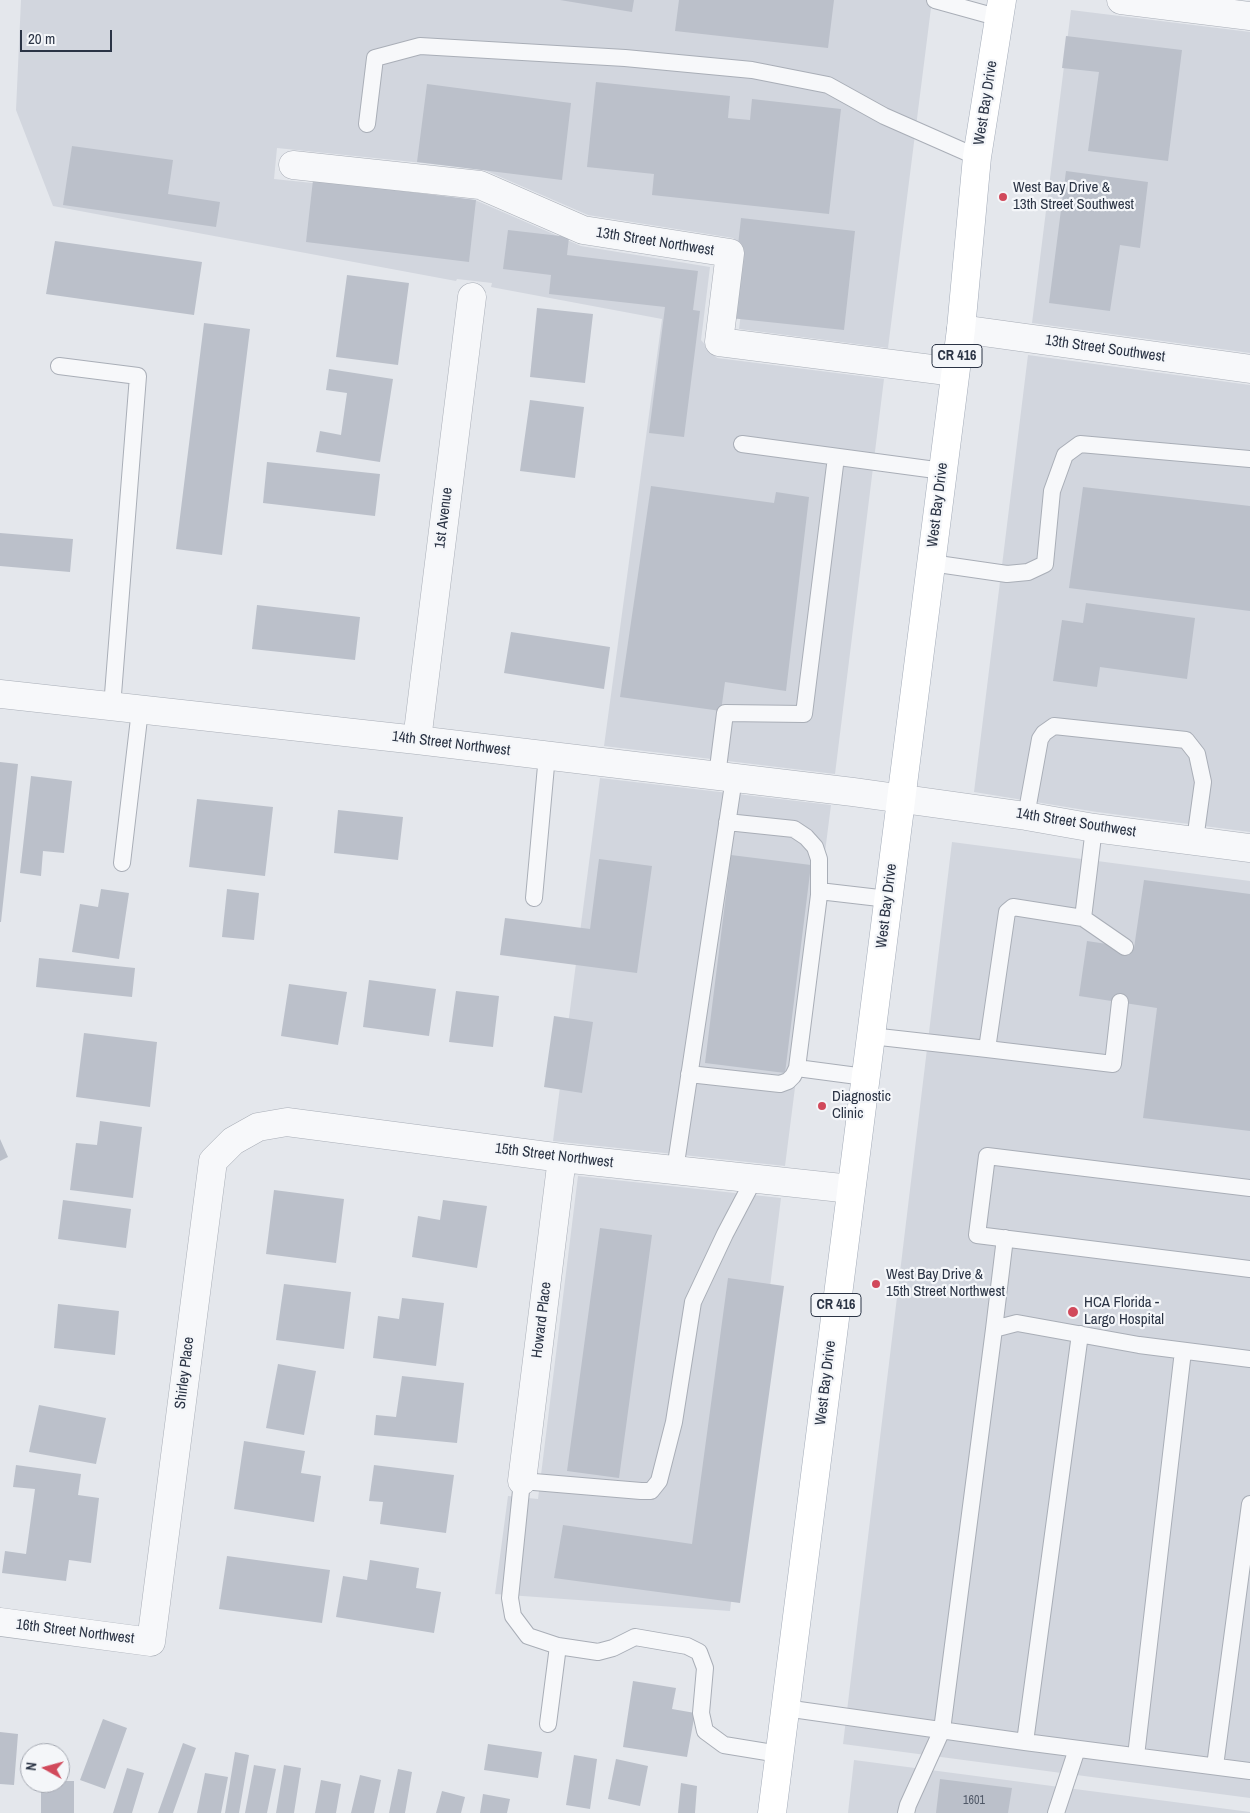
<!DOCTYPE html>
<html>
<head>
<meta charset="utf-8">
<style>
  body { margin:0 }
  #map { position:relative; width:1250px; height:1813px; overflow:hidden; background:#e4e7ec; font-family:"Archivo Narrow",sans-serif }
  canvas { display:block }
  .north { position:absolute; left:20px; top:1743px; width:50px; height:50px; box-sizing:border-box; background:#f4f6f9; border:1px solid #a4a8b1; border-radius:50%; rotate:277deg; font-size:14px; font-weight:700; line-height:20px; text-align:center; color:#2b3445 }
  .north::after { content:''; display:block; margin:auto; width:18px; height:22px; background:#d1495b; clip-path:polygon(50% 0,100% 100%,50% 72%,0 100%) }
  .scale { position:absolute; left:20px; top:30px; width:92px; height:22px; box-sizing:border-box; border:2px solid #2b3445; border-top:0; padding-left:6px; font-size:15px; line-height:18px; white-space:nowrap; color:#2b3445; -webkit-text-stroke:4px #f4f6f9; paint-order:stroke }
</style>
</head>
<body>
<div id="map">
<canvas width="1250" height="1813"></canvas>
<div class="north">N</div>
<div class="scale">20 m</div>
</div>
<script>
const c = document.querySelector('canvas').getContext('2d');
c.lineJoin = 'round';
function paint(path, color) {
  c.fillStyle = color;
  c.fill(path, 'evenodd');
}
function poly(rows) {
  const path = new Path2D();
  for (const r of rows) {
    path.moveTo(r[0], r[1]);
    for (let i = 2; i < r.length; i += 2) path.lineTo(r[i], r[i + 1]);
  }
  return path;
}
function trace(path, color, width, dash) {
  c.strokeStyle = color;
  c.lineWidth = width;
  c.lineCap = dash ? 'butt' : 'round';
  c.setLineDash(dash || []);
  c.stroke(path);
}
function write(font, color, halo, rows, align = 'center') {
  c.font = font + ' "Archivo Narrow",sans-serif';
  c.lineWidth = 4.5;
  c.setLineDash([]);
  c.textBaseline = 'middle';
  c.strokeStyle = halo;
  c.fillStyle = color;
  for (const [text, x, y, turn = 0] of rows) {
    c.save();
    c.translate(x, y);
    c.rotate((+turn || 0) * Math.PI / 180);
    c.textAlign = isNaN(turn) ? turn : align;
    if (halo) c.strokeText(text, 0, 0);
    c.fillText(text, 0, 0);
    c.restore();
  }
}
paint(poly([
  [21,0,932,0,888,348,739,329,748,256,733,238,588,215,482,169,277,148,274,179,475,200,581,246,710,267,701,340,717,358,884,379,835,774,604,746,662,319,491,287,492,283,457,279,456,281,53,206,16,110],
  [1071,10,1250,32,1250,353,1032,323],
  [1028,355,1250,385,1250,832,1097,812,974,792],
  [600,778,831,805,785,1166,553,1141],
  [952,842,1250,881,1250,1798,843,1744],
  [578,1176,781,1198,730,1611,495,1594,508,1496,538,1499],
  [854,1760,1250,1812,1250,1813,848,1813]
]), '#d2d6de');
paint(poly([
  [560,0,634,0,632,12],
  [679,0,834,0,828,48,675,31],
  [1066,36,1182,50,1168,161,1088,151,1099,72,1062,68],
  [596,82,730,96,728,118,750,120,752,99,841,109,829,214,652,195,654,174,587,167],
  [427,84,571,103,562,180,417,162],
  [72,146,173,160,168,194,220,202,216,227,63,205],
  [1066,171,1148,182,1140,248,1120,245,1110,311,1049,303],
  [313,180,476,200,469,262,306,242],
  [741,218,855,231,844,330,730,318],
  [508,230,569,237,567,255,698,271,693,310,700,311,684,437,649,433,665,307,549,294,551,275,503,269],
  [55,241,202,262,194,315,46,294],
  [347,275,409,283,398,365,336,357],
  [537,308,593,314,585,383,530,377],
  [204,323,250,329,222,555,176,549],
  [329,369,393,379,380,462,316,452,320,431,341,435,347,393,326,390],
  [530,400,584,407,575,478,520,471],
  [267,462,380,474,375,516,263,503],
  [651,486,774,503,776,492,809,497,786,691,725,682,721,711,620,697],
  [1083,487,1250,506,1250,611,1069,588],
  [0,533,73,539,70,572,0,566],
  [1086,603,1195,618,1187,679,1100,667,1097,687,1053,681,1062,620,1083,623],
  [257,605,360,617,355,660,252,649],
  [511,632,610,647,604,689,504,673],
  [0,762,18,764,1,922,0,922],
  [31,776,72,781,64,853,43,851,41,876,20,873],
  [197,799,273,807,265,876,189,867],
  [338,810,403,817,398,860,334,853],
  [731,855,811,865,785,1073,705,1063],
  [599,859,652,866,637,973,500,955,505,918,590,929],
  [1144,880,1250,894,1250,1131,1143,1118,1157,1008,1079,996,1087,941,1134,948],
  [101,889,129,893,119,959,72,952,80,904,98,907],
  [227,889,259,893,254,940,222,937],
  [39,958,135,968,132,997,36,987],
  [369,980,436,989,429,1036,363,1027],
  [289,984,347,992,338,1045,281,1036],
  [456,991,499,996,493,1047,449,1042],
  [554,1016,593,1022,582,1093,544,1087],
  [84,1033,157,1042,150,1107,76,1097],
  [100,1121,142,1127,133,1198,70,1190,76,1143,97,1145],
  [0,1139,8,1157,0,1161],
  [274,1190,344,1199,336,1263,266,1254],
  [63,1200,131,1209,126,1248,58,1239],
  [443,1200,487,1206,477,1268,412,1257,418,1216,440,1220],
  [600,1228,652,1235,619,1478,567,1471],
  [728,1278,784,1286,740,1603,554,1578,563,1525,692,1544],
  [284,1284,351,1292,344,1349,276,1340],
  [402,1298,444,1303,436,1366,373,1358,378,1316,399,1319],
  [58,1304,119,1311,115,1355,54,1348],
  [278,1364,316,1371,304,1435,266,1428],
  [402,1376,464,1383,457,1443,374,1435,376,1415,396,1417],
  [39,1405,106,1418,96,1464,29,1452],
  [244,1441,305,1451,301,1473,321,1476,314,1522,234,1509],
  [16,1465,81,1474,78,1495,99,1498,91,1563,69,1560,66,1581,2,1573,5,1551,26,1554,35,1489,13,1487],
  [374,1465,454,1475,446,1533,380,1524,383,1502,369,1501],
  [227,1556,330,1570,322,1623,219,1609],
  [370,1560,419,1568,416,1588,441,1592,434,1633,336,1617,343,1576,367,1580],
  [633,1681,676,1688,672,1709,695,1713,687,1757,623,1747],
  [103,1719,127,1728,105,1789,80,1780],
  [0,1732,18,1734,14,1785,0,1784],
  [183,1743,196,1748,173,1813,158,1813],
  [488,1744,542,1752,538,1778,484,1770],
  [235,1752,249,1755,239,1813,225,1813],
  [574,1755,597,1759,590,1809,566,1805],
  [616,1759,648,1766,640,1806,608,1799],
  [254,1765,276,1769,267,1813,245,1813],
  [284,1765,301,1768,294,1813,276,1813],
  [127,1768,144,1773,132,1813,113,1813],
  [398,1769,412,1772,405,1813,389,1813],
  [205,1773,228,1777,221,1813,197,1813],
  [360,1775,381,1780,374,1813,351,1813],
  [940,1779,1012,1788,1008,1813,936,1813],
  [321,1780,341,1784,336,1813,315,1813],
  [60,1781,74,1781,74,1813,41,1813,41,1783,60,1783],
  [681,1783,697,1786,695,1813,678,1813],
  [442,1791,465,1797,461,1813,436,1813],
  [483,1794,510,1799,507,1813,480,1813]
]), '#bbc0ca');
const service = poly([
  [935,0,1000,18],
  [367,124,375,58,420,46,625,58,752,70,828,85,884,116,977,157],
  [59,366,138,376,112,707],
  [742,444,943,471],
  [931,563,1007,574,1028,572,1045,564,1052,491,1065,455,1080,444,1250,459],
  [717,776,725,713,804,714,836,457],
  [1026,816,1040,739,1044,733,1054,726,1186,740,1197,754,1203,782,1195,840],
  [122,863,140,710],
  [819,891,888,899],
  [534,898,547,755],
  [1083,918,1125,947],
  [871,1036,987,1049,1007,912,1013,907,1083,918,1094,828],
  [987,1049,1113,1064,1120,1002],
  [797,1068,865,1077],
  [689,1074,780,1084,788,1081,793,1076,797,1068,819,895,819,859,815,847,806,837,794,829,727,822],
  [675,1170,734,778],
  [1250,1188,987,1156,977,1235,1250,1269],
  [994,1329,1005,1238],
  [558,1646,598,1652,613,1648,635,1637,687,1646,699,1652,705,1668,701,1713,705,1731,724,1745,779,1754],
  [785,1708,1025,1742,1250,1771],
  [548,1724,558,1646,528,1636,513,1616,510,1598,522,1481,641,1491,651,1491,659,1481,674,1422,693,1302,725,1234,754,1179],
  [1025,1742,1080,1334],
  [1136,1756,1183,1351],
  [1215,1766,1250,1504],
  [906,1813,908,1805,942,1730,994,1329,1017,1323,1139,1345,1250,1359],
  [1056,1813,1077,1749]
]);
const minor = poly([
  [1121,0,1250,16],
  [293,165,480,185,583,230,730,253,719,342,955,372],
  [961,329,1250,369],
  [0,694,417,740,853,792,1026,816,1094,828,1250,848],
  [417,740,472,297],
  [522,1481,562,1158],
  [0,1622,151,1642,213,1161,233,1141,258,1127,287,1122,562,1158,851,1189]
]);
const primary = poly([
  [772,1813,961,329,977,157,1002,0]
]);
trace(service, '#a9aeb7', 18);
trace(minor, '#a9aeb7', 29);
trace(primary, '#a3abb8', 29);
trace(service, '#f7f8fa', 16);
trace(minor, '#f7f8fa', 28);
trace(primary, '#fff', 28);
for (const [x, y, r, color] of [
  [1003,197,5,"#d1495b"],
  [822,1106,5,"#d1495b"],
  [876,1284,5,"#d1495b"],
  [1073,1312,6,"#d1495b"]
]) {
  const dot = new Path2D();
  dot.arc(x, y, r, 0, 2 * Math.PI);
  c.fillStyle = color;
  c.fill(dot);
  trace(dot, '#f4f6f9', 2);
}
write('12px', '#4f5766', null, [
  ["1601",974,1801]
]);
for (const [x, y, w] of [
  [957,356,50],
  [836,1305,50]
]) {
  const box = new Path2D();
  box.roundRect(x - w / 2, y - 11.5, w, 23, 4);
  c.fillStyle = '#f4f6f9';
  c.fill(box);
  trace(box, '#2b3445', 1);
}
write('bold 14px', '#2b3445', null, [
  ["CR 416",957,356],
  ["CR 416",836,1305]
]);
write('15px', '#2b3445', '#f4f6f9', [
  ["West Bay Drive",986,103,-81],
  ["13th Street Northwest",655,242,9],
  ["13th Street Southwest",1105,349,8],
  ["West Bay Drive",938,505,-83],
  ["1st Avenue",444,518,-83],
  ["14th Street Northwest",451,744,7],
  ["14th Street Southwest",1076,823,9],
  ["West Bay Drive",887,906,-83],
  ["15th Street Northwest",554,1156,7],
  ["Howard Place",542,1320,-83],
  ["Shirley Place",185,1373,-83],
  ["West Bay Drive",826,1383,-83],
  ["16th Street Northwest",75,1632,7]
]);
write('15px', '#2b3445', '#f4f6f9', [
  ["West Bay Drive &",1013,188],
  ["13th Street Southwest",1013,205],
  ["Diagnostic",832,1097],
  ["Clinic",832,1114],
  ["West Bay Drive &",886,1275],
  ["15th Street Northwest",886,1292],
  ["HCA Florida -",1084,1303],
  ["Largo Hospital",1084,1320]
], 'left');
</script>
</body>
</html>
